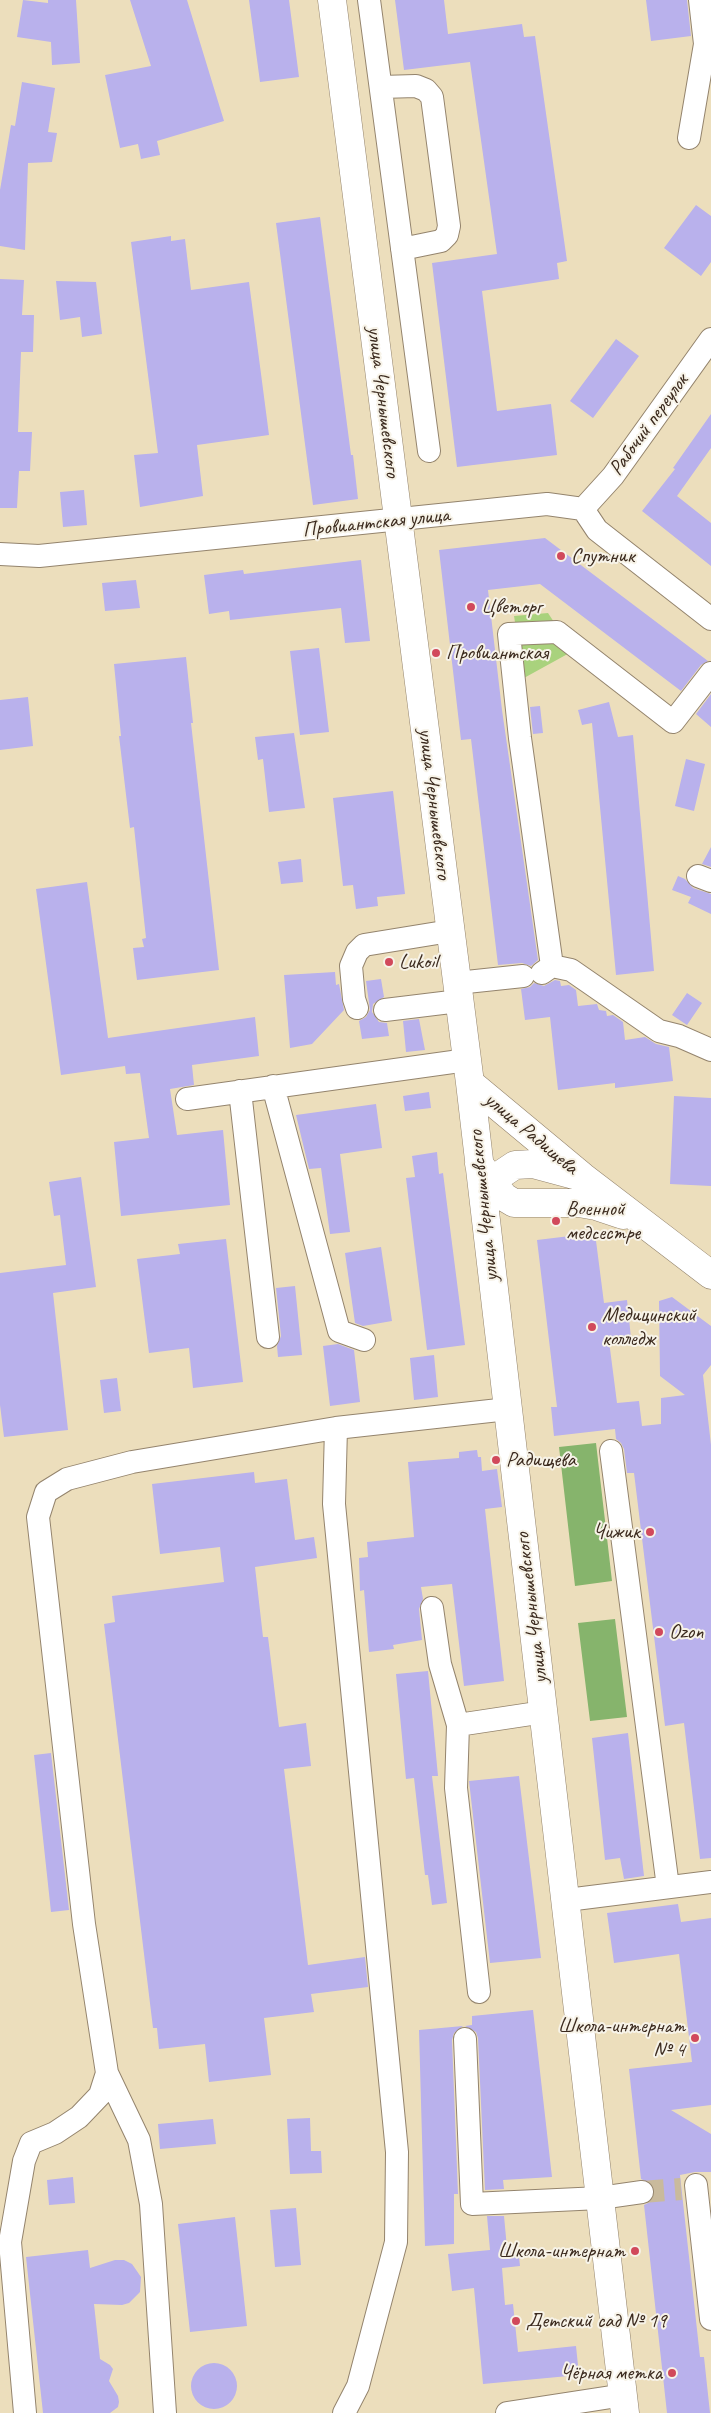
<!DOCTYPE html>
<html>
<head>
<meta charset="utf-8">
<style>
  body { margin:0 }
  canvas { display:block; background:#ecdebc }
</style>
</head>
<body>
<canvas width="711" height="2413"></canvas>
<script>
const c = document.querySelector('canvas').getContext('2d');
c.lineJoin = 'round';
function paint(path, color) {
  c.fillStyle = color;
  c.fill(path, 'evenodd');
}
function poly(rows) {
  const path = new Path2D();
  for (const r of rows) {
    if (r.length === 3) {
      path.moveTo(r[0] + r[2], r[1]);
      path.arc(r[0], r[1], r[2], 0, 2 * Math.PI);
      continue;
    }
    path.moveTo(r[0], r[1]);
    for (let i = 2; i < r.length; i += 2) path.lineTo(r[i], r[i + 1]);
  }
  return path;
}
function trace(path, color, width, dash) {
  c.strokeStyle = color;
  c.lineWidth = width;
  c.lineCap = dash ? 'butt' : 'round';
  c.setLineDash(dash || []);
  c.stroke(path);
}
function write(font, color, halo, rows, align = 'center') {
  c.font = font + ' Caveat,sans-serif';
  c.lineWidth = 4;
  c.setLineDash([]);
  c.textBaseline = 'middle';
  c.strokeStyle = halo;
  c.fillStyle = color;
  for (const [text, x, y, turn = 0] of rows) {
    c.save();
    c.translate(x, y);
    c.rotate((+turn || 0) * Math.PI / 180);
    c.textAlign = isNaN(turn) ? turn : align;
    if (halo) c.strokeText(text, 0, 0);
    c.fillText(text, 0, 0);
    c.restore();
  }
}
paint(poly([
  [548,613,573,651,524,678,514,616]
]), '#a9d27d');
paint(poly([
  [596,1443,612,1581,575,1586,559,1447],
  [615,1619,627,1717,590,1721,578,1623]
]), '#86b46c');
paint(poly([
  [23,0,48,3,48,0,76,0,80,63,52,65,51,42,17,37],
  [130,0,187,0,224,121,157,141,160,155,141,159,138,144,120,148,105,75,151,66],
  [249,0,289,0,299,77,260,82],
  [395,0,444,0,448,34,522,24,524,37,535,36,567,261,557,263,559,279,482,291,497,411,551,404,557,455,457,467,432,263,497,254,470,62,404,70],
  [646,0,687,0,691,36,651,41],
  [22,82,55,88,48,132,57,133,52,162,28,163,25,250,0,246,0,190,11,125,15,126],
  [696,205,711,216,711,262,701,276,664,248],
  [320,217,351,455,353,455,358,499,313,505,276,223],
  [171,236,171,241,185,239,191,290,249,282,269,435,197,445,203,496,140,507,134,455,158,453,131,242],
  [0,279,24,280,22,315,34,315,33,352,21,352,18,432,32,432,30,471,19,471,17,508,0,508],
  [56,281,96,282,102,334,82,337,80,317,60,320],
  [616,339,639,356,593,418,570,401],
  [711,414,711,448,677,496,711,523,711,566,642,511,675,469,673,468],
  [84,490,87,525,63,527,60,492],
  [545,538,708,661,701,665,681,691,540,584,488,590,502,710,538,960,531,966,522,963,498,965,471,739,461,740,439,550],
  [361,560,370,641,345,643,341,608,230,620,229,611,209,614,204,575,243,570,244,574],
  [136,580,140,608,105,611,102,583],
  [319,648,329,732,300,735,290,651],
  [186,657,193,723,191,723,219,970,137,980,133,948,144,947,142,939,146,938,134,827,130,828,119,736,121,736,114,664],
  [711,694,711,727,696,714],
  [28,697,33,746,0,750,0,700],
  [609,702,618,737,633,735,654,971,616,975,592,723,582,725,578,710],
  [540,706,543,733,533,734,530,707],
  [294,733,305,808,269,812,263,759,258,760,255,737],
  [686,759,705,764,694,811,675,806],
  [393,791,405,894,377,897,378,906,356,909,353,885,343,886,333,798],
  [711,847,711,867,702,864],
  [301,859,303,882,281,884,278,862],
  [678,876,685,879,693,888,711,894,711,914,688,903,691,897,672,890],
  [87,882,108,1038,255,1017,259,1056,192,1065,194,1085,170,1089,177,1135,223,1130,230,1205,121,1216,114,1142,149,1138,140,1073,126,1074,125,1066,61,1075,36,889],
  [335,972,336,985,339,984,344,1010,312,1044,290,1048,284,975],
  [381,979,384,997,373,1004,372,1012,379,1022,387,1023,389,1036,362,1039,359,1021,366,1017,370,1010,366,981],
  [555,980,560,981,561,986,569,985,576,990,578,1006,597,1004,599,1010,606,1011,607,1016,613,1015,623,1022,625,1040,645,1037,656,1044,669,1047,673,1081,615,1088,615,1083,558,1090,550,1017,525,1020,521,989,530,987,534,983,544,986],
  [687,993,702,1003,687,1025,672,1015],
  [419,1019,425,1050,406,1052,403,1021],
  [429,1092,431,1108,405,1111,403,1096],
  [674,1096,711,1098,711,1186,670,1184],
  [376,1104,382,1148,340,1154,350,1232,330,1234,321,1168,309,1169,296,1115],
  [437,1152,439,1174,443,1173,465,1345,427,1350,406,1178,415,1177,412,1156],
  [81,1177,96,1287,53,1293,68,1430,4,1437,0,1405,0,1273,66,1265,60,1215,54,1216,49,1182],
  [595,1233,604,1303,627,1300,631,1338,609,1341,617,1403,639,1401,642,1426,661,1424,661,1398,685,1395,660,1376,659,1301,672,1297,711,1326,711,1365,703,1375,711,1445,711,1858,700,1859,684,1723,665,1726,634,1473,627,1473,624,1449,621,1443,616,1439,615,1429,554,1436,551,1407,557,1407,537,1240],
  [226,1239,243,1382,193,1388,189,1348,149,1353,137,1259,180,1254,178,1244],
  [381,1247,392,1321,363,1326,355,1323,345,1253],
  [295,1286,302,1355,278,1357,277,1346,281,1336,276,1288],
  [338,1344,354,1350,360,1402,330,1406,323,1346],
  [434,1355,438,1397,414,1400,410,1358],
  [117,1378,121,1411,104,1413,100,1380],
  [477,1450,478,1457,481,1457,482,1471,497,1469,502,1507,485,1509,504,1681,464,1686,452,1584,421,1587,423,1599,419,1609,422,1640,393,1645,394,1649,369,1652,364,1590,360,1591,359,1558,368,1557,367,1542,414,1537,408,1462,459,1458,459,1452],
  [254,1472,255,1483,287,1479,295,1540,314,1537,317,1558,255,1567,263,1637,268,1637,279,1727,306,1723,311,1766,284,1769,308,1965,365,1957,368,1987,311,1994,314,2012,264,2018,271,2075,209,2082,205,2044,159,2049,157,2028,153,2028,104,1624,115,1622,112,1596,224,1582,220,1547,160,1554,152,1484],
  [428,1671,438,1776,432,1776,447,1903,432,1905,428,1875,425,1875,414,1778,406,1779,396,1674],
  [628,1733,644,1876,624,1879,620,1858,605,1860,592,1738],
  [51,1753,69,1910,51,1912,34,1755],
  [519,1776,541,1958,490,1963,469,1781],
  [678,1904,681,1922,711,1918,711,2105,671,2110,711,2134,711,2172,695,2172,680,2175,700,2357,704,2357,710,2413,667,2413,644,2205,650,2202,655,2191,652,2184,641,2179,629,2069,692,2062,679,1954,614,1963,607,1913],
  [533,2010,552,2177,503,2180,504,2189,485,2190,478,2038,476,2032,465,2026,472,2025,472,2016],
  [463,2026,454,2033,452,2040,458,2194,454,2194,454,2244,425,2246,419,2030],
  [310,2118,311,2151,321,2151,322,2173,290,2174,287,2119],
  [213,2119,216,2144,160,2149,158,2124],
  [73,2177,75,2203,49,2205,47,2180],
  [296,2208,301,2265,275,2267,270,2210],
  [487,2216,504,2216,507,2248,518,2247,520,2266,502,2268,505,2305,513,2304,518,2352,576,2346,579,2375,483,2384,474,2288,452,2291,448,2254,490,2250],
  [235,2217,247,2326,190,2332,178,2224],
  [88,2250,90,2268,115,2260,124,2260,132,2264,141,2277,140,2292,129,2303,122,2305,94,2304,100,2359,110,2365,113,2369,109,2381,118,2396,119,2402,118,2407,110,2413,43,2413,26,2257],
  [214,2386,23]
]), '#b9b1ec');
trace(poly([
  [642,2192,681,2189]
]), '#c9ba9c', 22, [22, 11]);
const minor = poly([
  [369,0,429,451],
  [381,87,416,86,426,90,432,97,449,226,447,235,441,241,402,249],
  [689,138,705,44,700,0],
  [583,509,613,476,711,339],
  [0,554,39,556,547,504,583,509,597,530,711,619],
  [698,876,711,881],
  [552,966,571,970,659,1031,679,1036,711,1050],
  [542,973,552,966,520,738,509,634,557,632,673,722,711,673],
  [457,983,523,976],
  [357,1008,354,999,351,966,357,952,364,945,450,931],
  [385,1010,459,1001],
  [273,1086,339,1331,364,1340],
  [240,1091,268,1337],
  [187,1099,467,1060],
  [336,1428,334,1504,397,2152,396,2242,358,2386,344,2413],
  [611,1451,668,1887],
  [432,1608,440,1664,458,1725,456,1788,479,1992],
  [458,1725,544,1712],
  [567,1900,711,1882],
  [465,2039,472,2204,600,2198,642,2192],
  [696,2185,711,2319],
  [25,2413,10,2242,24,2161,31,2143,55,2133,79,2117,100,2095,107,2073],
  [165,2413,151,2204,139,2140,107,2073,84,1924,38,1517,46,1492,67,1479,132,1462,336,1428,508,1409],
  [507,2413,624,2395]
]);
const major = poly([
  [332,0,470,1083,625,2413],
  [470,1083,583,1177,711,1275],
  [479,1164,504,1197,514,1203,579,1203,596,1206,623,1215],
  [484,1197,494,1179,515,1165,533,1164,574,1175]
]);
trace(minor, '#94846d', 24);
trace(major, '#94846d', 29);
trace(minor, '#fff', 22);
trace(major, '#fff', 28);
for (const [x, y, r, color] of [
  [561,556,5,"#d1495b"],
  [471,607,5,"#d1495b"],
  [436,653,5,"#d1495b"],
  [389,962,5,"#d1495b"],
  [556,1221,5,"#d1495b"],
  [592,1327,5,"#d1495b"],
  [496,1460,5,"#d1495b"],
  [650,1532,5,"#d1495b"],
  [659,1632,5,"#d1495b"],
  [695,2038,5,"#d1495b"],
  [635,2251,5,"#d1495b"],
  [516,2321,5,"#d1495b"],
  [672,2373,5,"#d1495b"]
]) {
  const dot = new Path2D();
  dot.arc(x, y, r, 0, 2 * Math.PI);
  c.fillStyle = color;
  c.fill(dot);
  trace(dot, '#f7f3e8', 2);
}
write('21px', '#3b2a1e', '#f7f3e8', [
  ["улица Чернышевского",383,402,83],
  ["Рабочий переулок",649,425,-54],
  ["Провиантская улица",376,523,-6],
  ["улица Чернышевского",434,804,83],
  ["улица Радищева",531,1134,40],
  ["улица Чернышевского",484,1206,-96],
  ["улица Чернышевского",532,1608,-97]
]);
write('21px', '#3b2a1e', '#f7f3e8', [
  ["Спутник",571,556],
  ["Цветорг",481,607],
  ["Провиантская",446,653],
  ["Lukoil",399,962],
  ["Военной",566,1209],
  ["медсестре",566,1233],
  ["Медицинский",602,1315],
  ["колледж",602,1339],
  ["Радищева",506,1460],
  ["Чижик",640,1532,"right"],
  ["Ozon",669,1632],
  ["Школа-интернат",685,2026,"right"],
  ["№ 4",685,2050,"right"],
  ["Школа-интернат",625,2251,"right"],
  ["Детский сад № 19",526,2321],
  ["Чёрная метка",662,2373,"right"]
], 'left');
</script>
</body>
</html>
